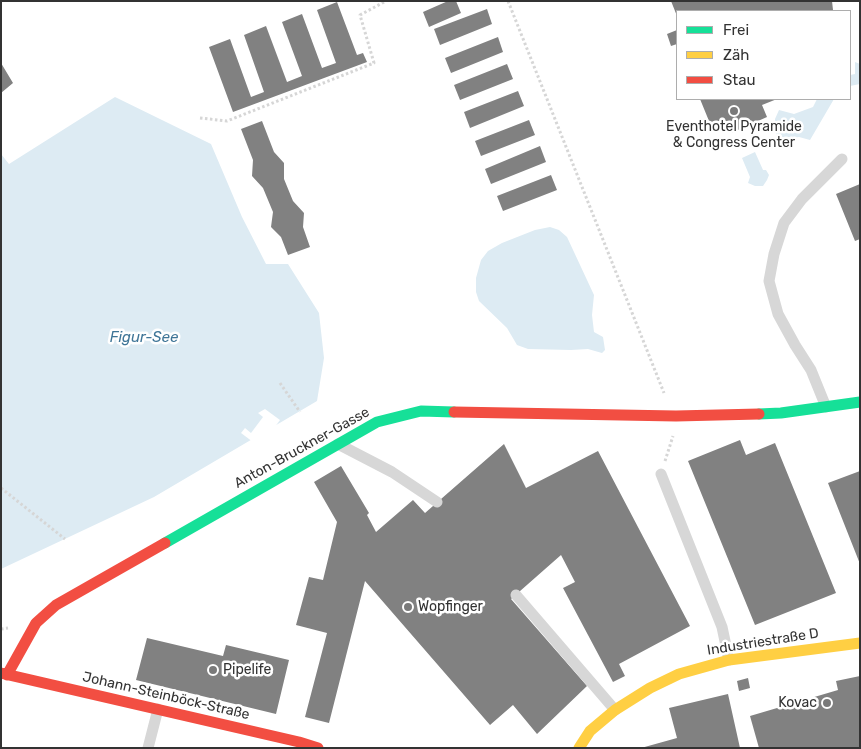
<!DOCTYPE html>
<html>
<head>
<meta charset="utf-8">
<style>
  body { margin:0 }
  #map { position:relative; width:861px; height:749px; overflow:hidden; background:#fff; font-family:Rubik,sans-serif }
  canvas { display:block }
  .frame { position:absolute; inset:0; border:2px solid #333; pointer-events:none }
  .legend { position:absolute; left:676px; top:10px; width:175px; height:90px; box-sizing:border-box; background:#fff; border:1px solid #adadad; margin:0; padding:6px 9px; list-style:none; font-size:15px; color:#333 }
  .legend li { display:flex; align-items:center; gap:10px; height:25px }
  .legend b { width:25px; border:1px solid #adadad }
</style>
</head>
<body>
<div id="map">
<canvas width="861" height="749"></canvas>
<div class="frame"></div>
<ul class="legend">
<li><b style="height:6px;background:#16e098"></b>Frei</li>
<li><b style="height:6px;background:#ffcf43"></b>Zäh</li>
<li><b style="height:6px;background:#f24e42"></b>Stau</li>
</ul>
</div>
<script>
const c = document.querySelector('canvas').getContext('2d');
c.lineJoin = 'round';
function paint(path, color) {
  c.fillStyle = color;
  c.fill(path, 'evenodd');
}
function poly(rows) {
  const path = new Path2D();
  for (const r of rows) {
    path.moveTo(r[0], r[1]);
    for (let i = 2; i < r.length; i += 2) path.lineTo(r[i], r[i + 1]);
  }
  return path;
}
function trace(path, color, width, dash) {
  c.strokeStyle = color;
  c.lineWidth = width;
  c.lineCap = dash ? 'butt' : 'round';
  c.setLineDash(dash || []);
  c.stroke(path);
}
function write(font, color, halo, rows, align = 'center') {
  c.font = font + ' Rubik,sans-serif';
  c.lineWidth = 5;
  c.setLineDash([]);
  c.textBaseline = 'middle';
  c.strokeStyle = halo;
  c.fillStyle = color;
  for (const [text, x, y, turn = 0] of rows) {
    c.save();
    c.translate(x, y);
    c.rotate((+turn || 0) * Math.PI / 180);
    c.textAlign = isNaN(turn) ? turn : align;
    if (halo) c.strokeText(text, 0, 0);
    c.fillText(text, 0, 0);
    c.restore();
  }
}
paint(poly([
  [855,62,860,64,860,84,850,86,850,75,855,74],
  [115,97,211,144,242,217,266,264,288,264,319,313,324,358,317,401,154,497,1,569,1,154,9,164],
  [817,99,834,99,810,140,799,137,793,138,786,148,780,142,775,131,775,119,779,110,794,114,813,107],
  [755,152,763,170,766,170,769,175,767,180,763,186,755,186,748,183,750,177,742,158],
  [550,227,559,230,567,237,594,295,592,315,594,332,603,337,605,350,602,353,588,349,571,350,528,349,517,345,507,328,479,301,476,292,476,278,481,260,488,251,502,243,535,230]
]), '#ddebf3');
paint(poly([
  [265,409,280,420,272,431,253,442,241,433,245,428,251,433,263,417,258,413]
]), '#fff');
paint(poly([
  [448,1,456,1,461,13,429,27,423,12],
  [671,1,832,1,833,10,829,10,829,11,677,11,677,16],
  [337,2,357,55,363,53,367,62,233,112,209,47,230,39,251,97,264,92,244,35,266,26,287,82,302,76,282,22,302,14,322,68,336,63,317,10],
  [487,9,492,24,440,45,434,29],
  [677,30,677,44,671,46,667,34],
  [498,37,503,52,451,73,445,58],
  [1,63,13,83,1,93],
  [507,64,513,79,460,100,454,85],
  [518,91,524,106,470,128,464,112],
  [700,99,777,99,762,105,767,117,731,133,709,121],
  [529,120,535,135,481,156,475,141],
  [262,121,274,152,284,163,284,179,293,201,304,213,303,227,310,247,288,255,281,237,271,227,273,212,263,188,252,176,253,160,241,129],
  [540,146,546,162,491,184,485,169],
  [551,175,557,190,503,211,497,196],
  [860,184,860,239,855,241,836,194],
  [740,440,746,455,775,443,836,593,755,625,688,461],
  [504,444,526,488,598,451,690,626,619,664,625,676,613,682,563,588,575,582,561,555,511,599,587,686,537,734,513,705,490,725,365,581,329,723,305,717,327,633,296,625,309,577,323,580,337,522,314,482,341,466,369,513,367,515,376,532,413,500,425,513],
  [860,471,860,564,828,483],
  [147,638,223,656,226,645,289,660,276,714,136,680],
  [860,676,860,748,759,748,750,716,838,690,836,681],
  [748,678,750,688,739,691,737,681],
  [728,694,740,748,641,748,677,738,669,708]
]), '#818181');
trace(poly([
  [508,1,664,393],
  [200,118,227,121,374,63,360,15,386,1],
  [280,383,300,412],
  [665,461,673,436],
  [1,488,65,539],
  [1,629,8,628]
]), '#d6d6d6', 3, [2.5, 2.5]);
trace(poly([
  [826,407,811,370,795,345,778,314,769,281,774,254,784,223,802,199,842,159],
  [338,444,392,472,437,502],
  [661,474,722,627,729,660],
  [516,595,615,710],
  [148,748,158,709]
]), '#d7d7d7', 11);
trace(poly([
  [759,414,781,413,860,402],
  [165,543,377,422,421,411,454,412]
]), '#16e098', 11);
trace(poly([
  [579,748,590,731,615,710,650,688,679,674,729,660,860,643]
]), '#ffcf43', 11);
trace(poly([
  [454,412,676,416,759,414],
  [1,673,299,742,318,748],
  [7,675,36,623,56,605,165,543]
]), '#f24e42', 11);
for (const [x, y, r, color] of [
  [734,111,5,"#7a7a7a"],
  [408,607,5,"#7a7a7a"],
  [213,670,5,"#7a7a7a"],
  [827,703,5,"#7a7a7a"]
]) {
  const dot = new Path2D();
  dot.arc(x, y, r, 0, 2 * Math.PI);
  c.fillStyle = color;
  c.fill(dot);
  trace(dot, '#fff', 2);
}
write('14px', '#333', '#fff', [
  ["Eventhotel Pyramide",734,127,"center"],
  ["& Congress Center",734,143,"center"],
  ["Wopfinger",418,607],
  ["Pipelife",223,670],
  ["Kovac",817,703,"right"]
], 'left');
write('14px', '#333', '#fff', [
  ["Anton-Bruckner-Gasse",302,448,-29],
  ["Industriestraße D",763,642,-9],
  ["Johann-Steinböck-Straße",166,696,13]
]);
write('italic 15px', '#3f7597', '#fff', [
  ["Figur-See",144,338]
]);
</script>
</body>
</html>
